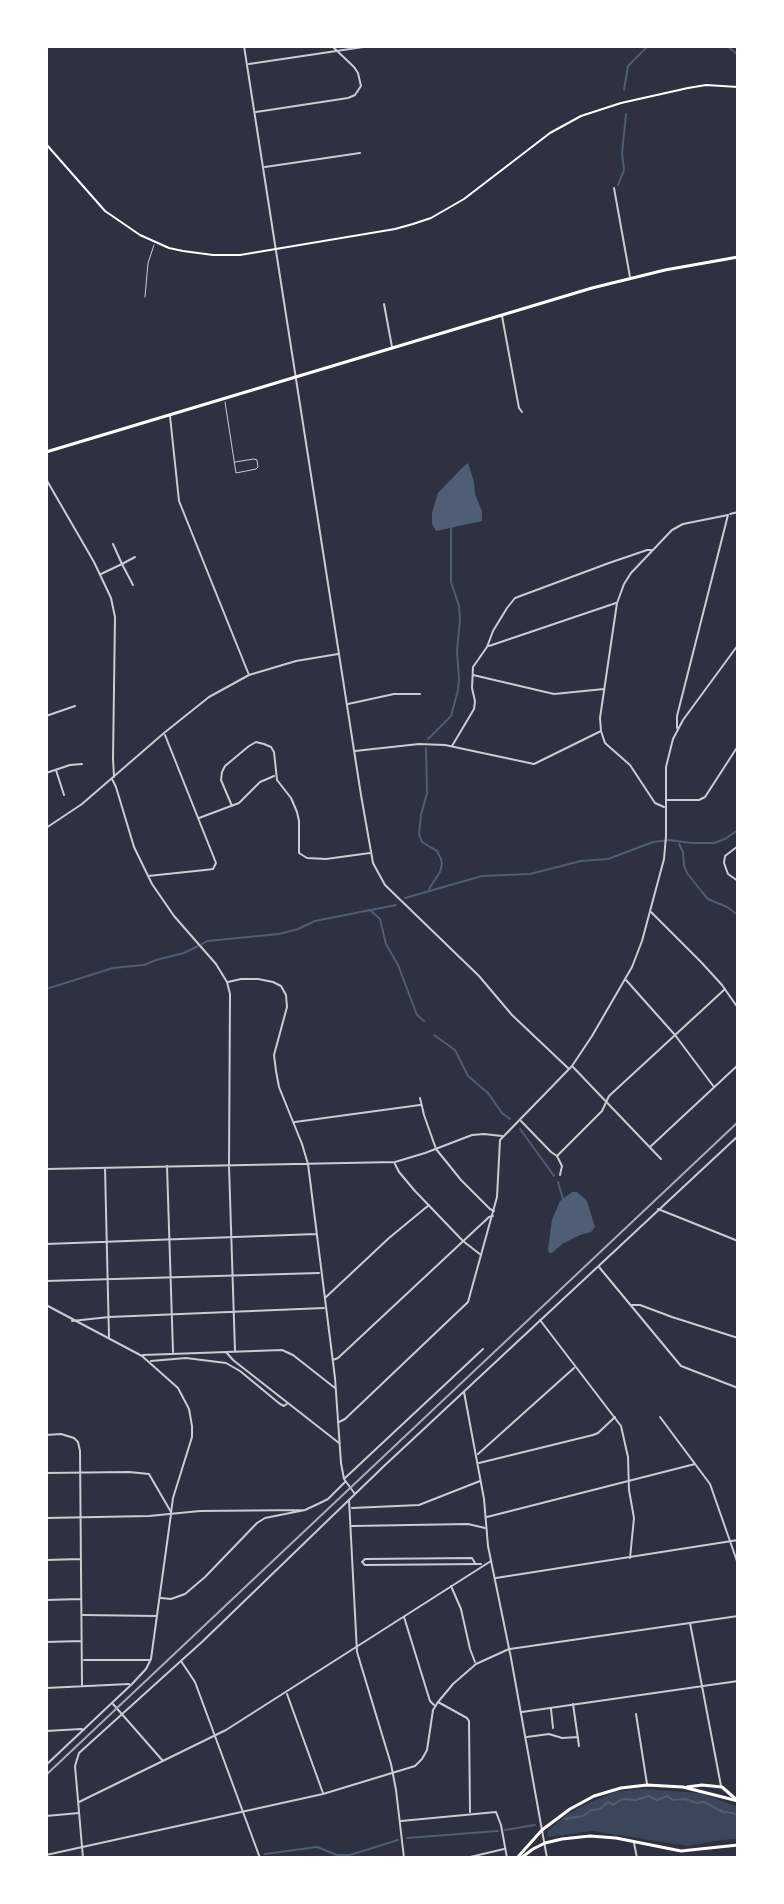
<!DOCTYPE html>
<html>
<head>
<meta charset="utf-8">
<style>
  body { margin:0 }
  #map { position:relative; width:784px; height:1904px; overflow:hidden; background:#2d3142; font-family:"Source Sans 3",sans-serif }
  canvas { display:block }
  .frame { position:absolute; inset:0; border:48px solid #fff; pointer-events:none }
</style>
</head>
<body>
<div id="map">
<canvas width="784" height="1904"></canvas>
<div class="frame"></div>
</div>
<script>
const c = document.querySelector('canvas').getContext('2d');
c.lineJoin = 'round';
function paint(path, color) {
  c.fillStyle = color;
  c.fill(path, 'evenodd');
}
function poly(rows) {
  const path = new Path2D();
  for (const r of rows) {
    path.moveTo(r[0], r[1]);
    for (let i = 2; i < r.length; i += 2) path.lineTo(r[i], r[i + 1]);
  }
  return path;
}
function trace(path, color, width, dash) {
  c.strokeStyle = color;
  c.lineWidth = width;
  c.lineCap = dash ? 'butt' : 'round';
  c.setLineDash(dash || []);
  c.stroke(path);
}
paint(poly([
  [643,1789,700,1793,738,1807,738,1839,722,1840,688,1846,593,1831,549,1837,547,1835,547,1832,566,1815,586,1804,615,1792]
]), '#3c4559');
paint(poly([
  [468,463,474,482,475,494,482,511,482,521,436,531,432,524,432,512,438,493,463,467],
  [572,1192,577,1192,587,1201,595,1227,591,1232,580,1235,562,1244,552,1253,549,1253,548,1249,552,1220,560,1201]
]), '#4f5d75');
trace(poly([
  [727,46,738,55],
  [624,90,628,66,648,46],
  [618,185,624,170,622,153,626,114],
  [428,739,451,716,458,690,459,678,457,651,460,620,459,606,451,582,451,528],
  [426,748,427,793,421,815,419,834,422,842,437,851,441,859,442,864,440,872,429,889],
  [679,844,683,852,684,865,687,873,702,892,708,899,727,907,738,915],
  [405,898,482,876,530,874,581,861,608,859,653,842,669,840,691,843,714,843,725,839,738,830],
  [370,910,380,919,386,944,398,965,417,1015,424,1021],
  [202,944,207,941,279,934,298,929,315,921,396,905],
  [46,989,113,968,144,965,156,960,184,953,198,946],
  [434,1035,455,1050,468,1076,488,1093,502,1113,510,1119],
  [520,1129,554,1176],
  [558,1182,563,1199],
  [565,1819,583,1816,591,1810,600,1809,608,1802,613,1805,622,1799,636,1800,648,1796,657,1800,667,1796,673,1800,685,1799,697,1803,704,1802,723,1812,733,1813,738,1816],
  [505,1830,535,1825],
  [407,1838,498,1831],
  [265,1854,317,1847,337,1855,350,1855,398,1840],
  [251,1858,253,1858]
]), '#4f5d75', 2);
trace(poly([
  [145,297,148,263,154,245],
  [225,402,236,473,256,469,258,467,257,460,254,459,235,462]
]), '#caccd0', 1);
trace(poly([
  [249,64,370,46],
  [256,112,348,98,355,95,361,86,358,73,354,67,332,46],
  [265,167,360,153],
  [614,188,630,277],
  [384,304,392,347],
  [502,316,516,392,519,408,522,412],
  [170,416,179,501,249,675],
  [46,479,94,562,111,598,115,617,113,759,114,777],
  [730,514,738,512],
  [113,544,122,564,135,557],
  [101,574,122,564,133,585],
  [489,646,616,603],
  [473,675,554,694,604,689],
  [348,704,394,694,420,694],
  [46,716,75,706],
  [452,746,474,709,475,701,472,688,473,667,487,647,493,631,507,608,515,598,609,563,647,550,651,550],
  [355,751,419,744,445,745,534,764,601,731],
  [56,770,64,795],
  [46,773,70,765,82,764],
  [112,779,116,787,134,847,152,884,174,916,216,964,227,982,230,994,229,1166,235,1351],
  [667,800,699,800,705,797,738,746],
  [232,806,221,780,222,772,225,766,249,746,256,742,264,744,271,747,274,752,277,780,291,798,297,812,299,821,299,853,307,858,326,859,370,853],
  [664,807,655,803,630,765,605,743,601,731,600,718,617,603,624,584,631,573,672,530,683,524,728,515,677,716,677,728],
  [199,818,239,803,260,782,274,776],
  [46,828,82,804,164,733,209,697,249,675,296,661,338,654],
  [738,846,725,856,724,863,728,874,738,881],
  [148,876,205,870,213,869,216,863,165,735],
  [651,912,701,962,722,985,738,1008],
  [626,980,675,1035,714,1087],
  [228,982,241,979,258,979,273,982,281,986,286,995,287,1007,274,1055,276,1071,279,1087,302,1144,308,1164,335,1378,341,1463,344,1479,355,1494],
  [573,1067,661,1159],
  [420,1098,424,1115,436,1149,461,1180,490,1209,494,1211],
  [521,1121,551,1152,557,1156,562,1166,560,1175],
  [295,1122,420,1105],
  [650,1147,738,1065],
  [557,1156,602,1111,609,1096,725,989],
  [395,1164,399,1172,415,1191,463,1241,481,1255],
  [167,1166,173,1352],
  [105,1168,109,1337],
  [46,1169,395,1162,425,1153,472,1135,484,1134,502,1136],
  [658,1209,738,1241],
  [46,1244,316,1234],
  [599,1267,681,1366,738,1388],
  [46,1281,319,1273],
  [325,1298,389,1238,429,1205],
  [631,1305,640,1305,672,1317,738,1338],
  [540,1320,621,1426,628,1457,629,1490,634,1518,630,1558],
  [72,1321,109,1317,324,1308],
  [226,1352,233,1360,339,1443],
  [143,1355,282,1350,293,1355,335,1388],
  [333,1360,338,1358,489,1217,493,1216],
  [151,1361,186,1358,226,1363,240,1371,280,1404,284,1406,288,1403],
  [660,1417,710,1484,738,1564],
  [46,1435,61,1434,74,1438,78,1442,80,1451,82,1686],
  [478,1454,574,1368],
  [479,1463,593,1435,598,1433,615,1417],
  [46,1473,129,1472,149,1474,171,1512],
  [345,1478,483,1349],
  [349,1500,357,1652,391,1764,396,1790,404,1858],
  [352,1508,419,1505,480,1481],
  [487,1517,695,1464],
  [46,1518,149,1516,200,1511,305,1510],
  [352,1526,468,1524,485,1528],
  [46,1560,81,1559],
  [475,1563,472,1558,365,1559,362,1562,365,1565,481,1564],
  [496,1578,738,1540],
  [451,1586,461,1609,470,1649,475,1662],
  [161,1598,171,1599,185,1594,205,1577,257,1523,265,1518,305,1510,320,1503,328,1499,345,1482],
  [46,1600,81,1599],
  [83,1615,157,1616],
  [404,1617,430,1701,434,1705],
  [690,1623,721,1786],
  [46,1642,81,1641],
  [510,1649,738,1616],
  [84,1660,149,1660],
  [181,1661,195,1682,260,1858],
  [46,1688,129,1684],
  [287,1694,323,1793],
  [438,1702,467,1718,469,1721,470,1812],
  [113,1704,163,1761],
  [573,1704,579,1746],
  [551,1709,553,1728],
  [522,1712,738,1681],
  [636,1714,647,1784],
  [46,1731,81,1729,84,1730],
  [527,1737,549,1734,562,1738,578,1737],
  [46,1765,132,1684,146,1669,151,1659,171,1514],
  [79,1802,226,1730,491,1561],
  [46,1816,79,1813],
  [401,1821,496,1812,501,1825,507,1858],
  [634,1843,637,1858],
  [466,1858,504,1849]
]), '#caccd0', 2);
trace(poly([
  [244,46,361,795,373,863,385,885,479,976,512,1015,569,1069],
  [46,1305,142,1356,178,1388,189,1409,192,1426,192,1437,173,1498,171,1513],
  [464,1392,484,1499,488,1546,511,1658,547,1858],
  [339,1422,345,1419,468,1302,497,1197,500,1140,572,1066,592,1036,632,967,642,941,664,859,666,836,666,767,673,739,683,720,738,645],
  [46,1855,323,1794,415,1766,422,1759,427,1750,433,1710,438,1702,453,1684,476,1664,509,1649],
  [83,1858,75,1766,79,1753,203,1641,383,1467,738,1136]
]), '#caccd0', 2);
trace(poly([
  [46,144,105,211,140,235,169,248,183,251,213,255,240,255,395,229,413,224,431,218,464,199,550,133,581,116,621,103,688,88,706,85,738,87]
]), '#fff', 2);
trace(poly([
  [687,1787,702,1785,722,1787,738,1801],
  [517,1858,542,1830,570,1809,594,1796,621,1788,647,1785,683,1787,738,1801],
  [521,1858,533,1849,545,1843,562,1839,590,1836,616,1838,681,1851,738,1845]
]), '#fff', 3);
trace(poly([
  [46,452,592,288,665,270,738,257]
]), '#fff', 3);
trace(poly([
  [46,1775,738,1122]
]), '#abadb3', 2);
</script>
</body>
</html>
